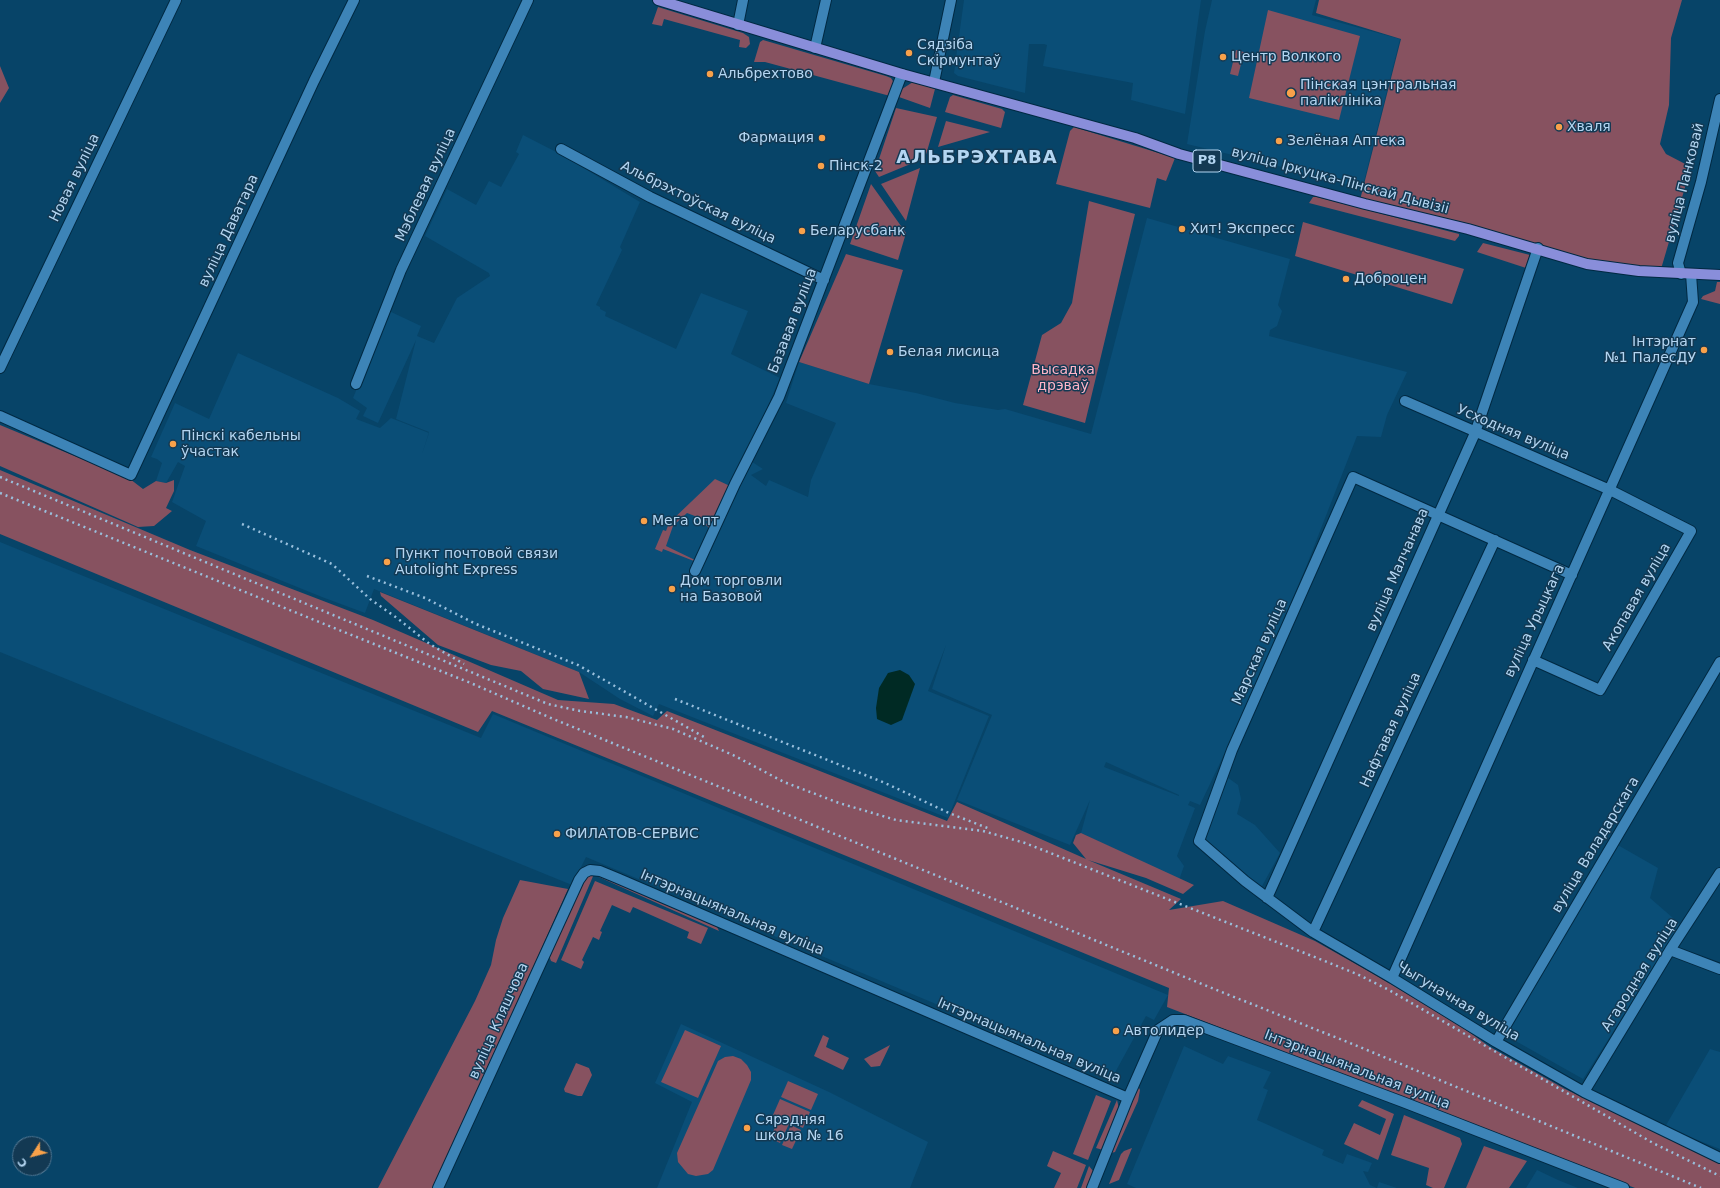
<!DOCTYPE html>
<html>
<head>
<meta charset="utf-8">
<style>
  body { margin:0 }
  #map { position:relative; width:1720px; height:1188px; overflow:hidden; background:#074468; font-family:"DejaVu Sans",sans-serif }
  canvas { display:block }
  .north { position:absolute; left:12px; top:1136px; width:40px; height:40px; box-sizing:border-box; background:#133953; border:1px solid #537893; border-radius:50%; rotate:234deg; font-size:11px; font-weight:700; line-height:16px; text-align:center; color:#b4d6f2 }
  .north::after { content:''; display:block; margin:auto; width:14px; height:18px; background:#f8a14a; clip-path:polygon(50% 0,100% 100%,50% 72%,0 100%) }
</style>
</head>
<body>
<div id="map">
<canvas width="1720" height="1188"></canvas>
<div class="north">С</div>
</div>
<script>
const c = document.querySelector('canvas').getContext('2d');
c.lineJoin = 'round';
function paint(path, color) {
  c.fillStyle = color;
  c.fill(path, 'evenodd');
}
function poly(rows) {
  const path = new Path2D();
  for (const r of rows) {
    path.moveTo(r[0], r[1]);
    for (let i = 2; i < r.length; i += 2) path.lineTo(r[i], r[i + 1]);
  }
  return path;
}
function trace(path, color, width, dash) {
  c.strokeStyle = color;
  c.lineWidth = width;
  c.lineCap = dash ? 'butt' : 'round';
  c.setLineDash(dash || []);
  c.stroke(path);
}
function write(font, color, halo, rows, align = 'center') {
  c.font = font + ' "DejaVu Sans",sans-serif';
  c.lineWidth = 3;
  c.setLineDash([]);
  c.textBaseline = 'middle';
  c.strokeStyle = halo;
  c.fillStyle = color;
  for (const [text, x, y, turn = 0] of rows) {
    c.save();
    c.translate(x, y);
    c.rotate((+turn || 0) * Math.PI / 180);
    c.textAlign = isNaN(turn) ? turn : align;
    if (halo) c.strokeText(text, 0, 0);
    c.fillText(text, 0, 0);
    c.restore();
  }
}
paint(poly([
  [964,0,1201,0,1185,114,1131,100,1133,83,1043,66,1047,45,1044,44,1029,44,1025,93,958,76,954,73],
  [1212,0,1316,0,1312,15,1400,39,1362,189,1299,171,1187,144,1205,31],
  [523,135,562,155,640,202,620,247,622,250,596,305,600,307,600,309,606,312,605,316,676,349,701,293,748,311,731,354,780,378,747,454,743,456,763,469,751,475,766,486,769,480,808,497,811,480,836,423,786,403,799,362,869,384,916,393,955,403,998,410,1005,409,1091,434,1147,218,1290,259,1278,305,1282,311,1277,326,1270,330,1269,336,1407,372,1387,415,1381,437,1357,436,1306,567,1247,706,1200,805,1190,801,1188,805,1195,808,1177,856,1184,866,1179,880,1081,833,1090,800,1070,845,957,800,992,715,932,689,946,645,928,691,989,716,948,818,659,704,653,716,620,699,579,672,374,589,365,613,322,597,196,546,206,521,172,502,185,466,178,462,166,483,156,481,162,463,157,459,151,457,175,403,209,419,238,353,338,398,360,411,356,419,380,428,391,418,429,433,422,454,429,432,396,419,416,340,378,423,363,416,367,408,353,398,389,311,421,326,417,336,434,343,457,298,490,276,489,273,425,236,447,189,476,205,489,181,501,187,519,154,516,152],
  [1106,762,1179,795,1179,796,1104,767],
  [0,542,481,738,493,714,1168,995,1154,1020,1146,1016,1112,1078,586,857,572,885,0,652],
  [1227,777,1238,785,1241,799,1237,814,1255,825,1280,853,1261,888,1202,842],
  [1616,844,1658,868,1650,898,1681,925,1583,1079,1505,1035],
  [681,1024,829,1092,928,1142,910,1188,657,1188,692,1102,655,1083],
  [1184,1046,1223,1064,1228,1056,1271,1072,1263,1088,1268,1090,1257,1120,1324,1150,1322,1155,1343,1164,1347,1154,1372,1163,1368,1172,1363,1171,1370,1185,1377,1188,1379,1182,1397,1188,1136,1188,1127,1184],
  [1710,1049,1720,1052,1720,1149,1665,1127],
  [1537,1170,1558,1180,1578,1188,1526,1188]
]), '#0a4e77');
paint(poly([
  [1319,0,1682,0,1671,38,1669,105,1660,144,1666,154,1691,167,1661,269,1616,266,1360,200,1401,39,1316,13],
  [658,7,743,33,749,37,750,44,746,48,739,47,740,40,664,19,662,26,652,24],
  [1268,10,1360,36,1339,120,1249,98],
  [763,40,886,76,891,78,894,83,890,96,765,62,754,62,760,42],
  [1236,50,1244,52,1238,76,1230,74],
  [0,66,9,88,0,103],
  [913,82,935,89,930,108,899,97,902,89],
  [953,95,1002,109,1005,112,1001,128,945,112,950,97],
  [896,108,937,117,925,158,879,177,875,171],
  [946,121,990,132,938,147],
  [1074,127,1175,158,1166,181,1157,178,1150,208,1056,184,1070,131],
  [920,168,906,221,881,184],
  [871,184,906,233,898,260,850,244],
  [1313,197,1317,197,1459,234,1459,236,1455,241,1309,203],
  [1089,201,1135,214,1085,423,1023,405,1042,335,1061,323,1072,303],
  [1303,222,1464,269,1452,304,1295,256],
  [1483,243,1530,255,1526,268,1477,252],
  [846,254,903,270,869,384,799,362],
  [1717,282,1720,282,1720,304,1701,299,1703,296,1715,291],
  [0,425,130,479,143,489,156,481,166,483,174,480,174,491,166,508,172,511,154,526,138,527,0,466],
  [0,470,190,550,373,620,558,700,614,704,657,720,667,711,947,821,957,802,1086,859,1073,843,1076,835,1081,833,1194,885,1183,894,1146,878,1088,860,1181,899,1169,910,1223,901,1315,941,1377,976,1462,1027,1490,1047,1565,1089,1720,1164,1720,1188,1635,1188,1167,1007,1169,988,492,711,478,732,0,534],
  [715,479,730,486,709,528,706,525,708,521,687,513,673,526,666,546,695,560,694,561,663,549,662,552,655,549,663,530,666,531,669,523],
  [380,592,579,672,589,699,543,689,521,671,491,665,438,645,381,596],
  [589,874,594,874,556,963,551,961,549,955,582,880],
  [601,876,717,927,719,931,599,877],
  [520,880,568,889,441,1173,433,1188,378,1188,475,1001,491,965,496,940,503,918],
  [595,881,708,928,701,944,687,938,689,932,633,907,630,913,612,905,600,931,602,932,599,940,593,937,582,960,584,962,581,969,561,960],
  [685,1030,721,1046,698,1098,661,1082],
  [823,1035,829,1038,826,1047,849,1058,843,1070,814,1056],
  [890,1045,880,1066,871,1067,864,1059],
  [733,1056,741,1059,747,1065,751,1072,751,1080,713,1170,708,1174,696,1176,688,1174,678,1162,677,1153,718,1061,725,1057],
  [576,1063,589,1068,592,1075,582,1096,578,1096,565,1092,564,1089],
  [788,1081,818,1094,811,1110,781,1097],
  [1138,1086,1140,1090,1138,1101,1115,1152,1111,1153,1110,1153],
  [1096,1095,1111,1101,1088,1160,1073,1154],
  [780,1099,810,1112,803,1128,773,1115],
  [1117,1100,1119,1109,1103,1150,1096,1148],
  [1362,1100,1394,1114,1378,1160,1344,1144,1354,1123,1380,1135,1386,1119,1358,1106],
  [1404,1115,1460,1138,1462,1144,1444,1188,1433,1188,1426,1185,1429,1168,1391,1155],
  [779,1119,789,1124,780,1143,770,1138],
  [791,1125,801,1130,792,1149,782,1145],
  [1484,1146,1527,1161,1509,1188,1466,1188],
  [1132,1148,1119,1180,1109,1184,1121,1154,1124,1151],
  [1053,1151,1086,1165,1077,1188,1054,1188,1061,1173,1047,1166],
  [1089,1166,1093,1171,1088,1188,1081,1188]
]), '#875260');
paint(poly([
  [900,670,909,675,915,684,902,720,891,725,877,719,876,708,879,688,888,673]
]), '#002a24');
const minor = poly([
  [738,25,743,0],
  [815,48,826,0],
  [934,82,951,0],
  [561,149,650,197,824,280],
  [1681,274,1678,263,1701,182,1720,99],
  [0,368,176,0],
  [356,384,401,270,528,0],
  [1405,401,1610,490,1691,531,1600,690,1533,660],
  [0,416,131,475,314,81,354,0],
  [695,571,735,484,779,397,902,74],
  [1572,575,1353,477,1232,750,1199,841,1245,881,1313,932,1392,978,1496,1042,1584,1092,1720,1158],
  [1267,898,1475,433,1538,248],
  [1313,932,1495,540],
  [1670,950,1720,969],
  [1392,978,1693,302,1691,274],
  [1496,1042,1720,662],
  [1584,1092,1670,950,1720,873],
  [438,1188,579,880,584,873,590,870,600,871,617,878,1128,1098,1158,1030,1173,1020,1184,1020,1403,1102,1624,1188],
  [1092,1188,1128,1098]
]);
const major = poly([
  [658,0,902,74,1135,138,1179,154,1365,204,1468,229,1587,264,1639,271,1720,275]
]);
trace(minor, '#012942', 12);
trace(major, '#012942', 12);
trace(minor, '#3d84b7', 10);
trace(major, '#898eda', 10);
trace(poly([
  [0,477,548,704,580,711,626,717,673,729,733,755,784,782,839,803,896,820,983,831,1025,843,1307,954,1357,974,1389,990,1653,1143,1720,1176],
  [0,493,473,684,551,718,1219,991,1350,1043,1701,1188],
  [242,524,332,564,370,599,397,618,431,645,464,664],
  [367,576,425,598,476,624,578,665,704,737],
  [675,699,885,783,949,813,990,829]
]), '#9ac0dd', 2.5, [2, 4]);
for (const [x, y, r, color] of [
  [909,53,4,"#f8a14a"],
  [1223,57,4,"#f8a14a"],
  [710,74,4,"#f8a14a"],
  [1291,93,5,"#f8a14a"],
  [1559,127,4,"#f8a14a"],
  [822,138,4,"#f8a14a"],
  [1279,141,4,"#f8a14a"],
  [821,166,4,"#f8a14a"],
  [1182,229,4,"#f8a14a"],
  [802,231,4,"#f8a14a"],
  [1346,279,4,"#f8a14a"],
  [1704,350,4,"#f8a14a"],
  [890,352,4,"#f8a14a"],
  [173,444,4,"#f8a14a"],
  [644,521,4,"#f8a14a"],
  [387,562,4,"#f8a14a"],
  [672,589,4,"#f8a14a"],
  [557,834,4,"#f8a14a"],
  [1116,1031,4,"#f8a14a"],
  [747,1128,4,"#f8a14a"]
]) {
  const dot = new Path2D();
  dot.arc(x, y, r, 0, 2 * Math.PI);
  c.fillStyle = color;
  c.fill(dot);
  trace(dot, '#133953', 1.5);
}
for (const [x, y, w] of [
  [1207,161,28]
]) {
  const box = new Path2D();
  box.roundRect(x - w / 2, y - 11, w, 22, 3);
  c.fillStyle = '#133953';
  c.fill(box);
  trace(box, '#b4d6f2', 1);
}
write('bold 13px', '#b4d6f2', null, [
  ["Р8",1207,161]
]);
write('14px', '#b4d6f2', '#133953', [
  ["Сядзіба",917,45],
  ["Скірмунтаў",917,61],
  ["Центр Волкого",1231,57],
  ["Альбрехтово",718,74],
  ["Пінская цэнтральная",1300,85],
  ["паліклініка",1300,101],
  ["Хваля",1567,127],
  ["Фармация",814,138,"right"],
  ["Зелёная Аптека",1287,141],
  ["Пінск-2",829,166],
  ["Хит! Экспресс",1190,229],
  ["Беларусбанк",810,231],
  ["Доброцен",1354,279],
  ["Інтэрнат",1696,342,"right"],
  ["№1 ПалесДУ",1696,358,"right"],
  ["Белая лисица",898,352],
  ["Пінскі кабельны",181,436],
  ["ўчастак",181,452],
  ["Мега опт",652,521],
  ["Пункт почтовой связи",395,554],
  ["Autolight Express",395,570],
  ["Дом торговли",680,581],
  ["на Базовой",680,597],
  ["ФИЛАТОВ-СЕРВИС",565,834],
  ["Автолидер",1124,1031],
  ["Сярэдняя",755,1120],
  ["школа № 16",755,1136]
], 'left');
write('14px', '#b4d6f2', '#133953', [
  ["Новая вуліца",75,178,-64],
  ["вуліца Іркуцка-Пінскай Дывізіі",1340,181,15],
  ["вуліца Панковай",1685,183,-76],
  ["Мэблевая вуліца",426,185,-65],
  ["Альбрэхтоўская вуліца",698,203,26],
  ["вуліца Даватара",229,231,-65],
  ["Базавая вуліца",793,321,-69],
  ["Усходняя вуліца",1513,433,23],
  ["вуліца Малчанава",1398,570,-66],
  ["Акопавая вуліца",1637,597,-60],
  ["вуліца Урыцкага",1535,621,-65],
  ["Марская вуліца",1260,652,-66],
  ["Нафтавая вуліца",1391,730,-65],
  ["вуліца Валадарскага",1596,845,-59],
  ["Інтэрнацыянальная вуліца",732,913,23],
  ["Агародная вуліца",1640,975,-58],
  ["Чыгуначная вуліца",1458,1002,31],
  ["вуліца Кляшчова",499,1021,-66],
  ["Інтэрнацыянальная вуліца",1029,1041,23],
  ["Інтэрнацыянальная вуліца",1357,1070,21]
]);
write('14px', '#feb4c7', '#133953', [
  ["Высадка",1063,370],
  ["дрэваў",1063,386]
]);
c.letterSpacing = '1px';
write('bold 18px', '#b4d6f2', '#133953', [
  ["АЛЬБРЭХТАВА",977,158]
]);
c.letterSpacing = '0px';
</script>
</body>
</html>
